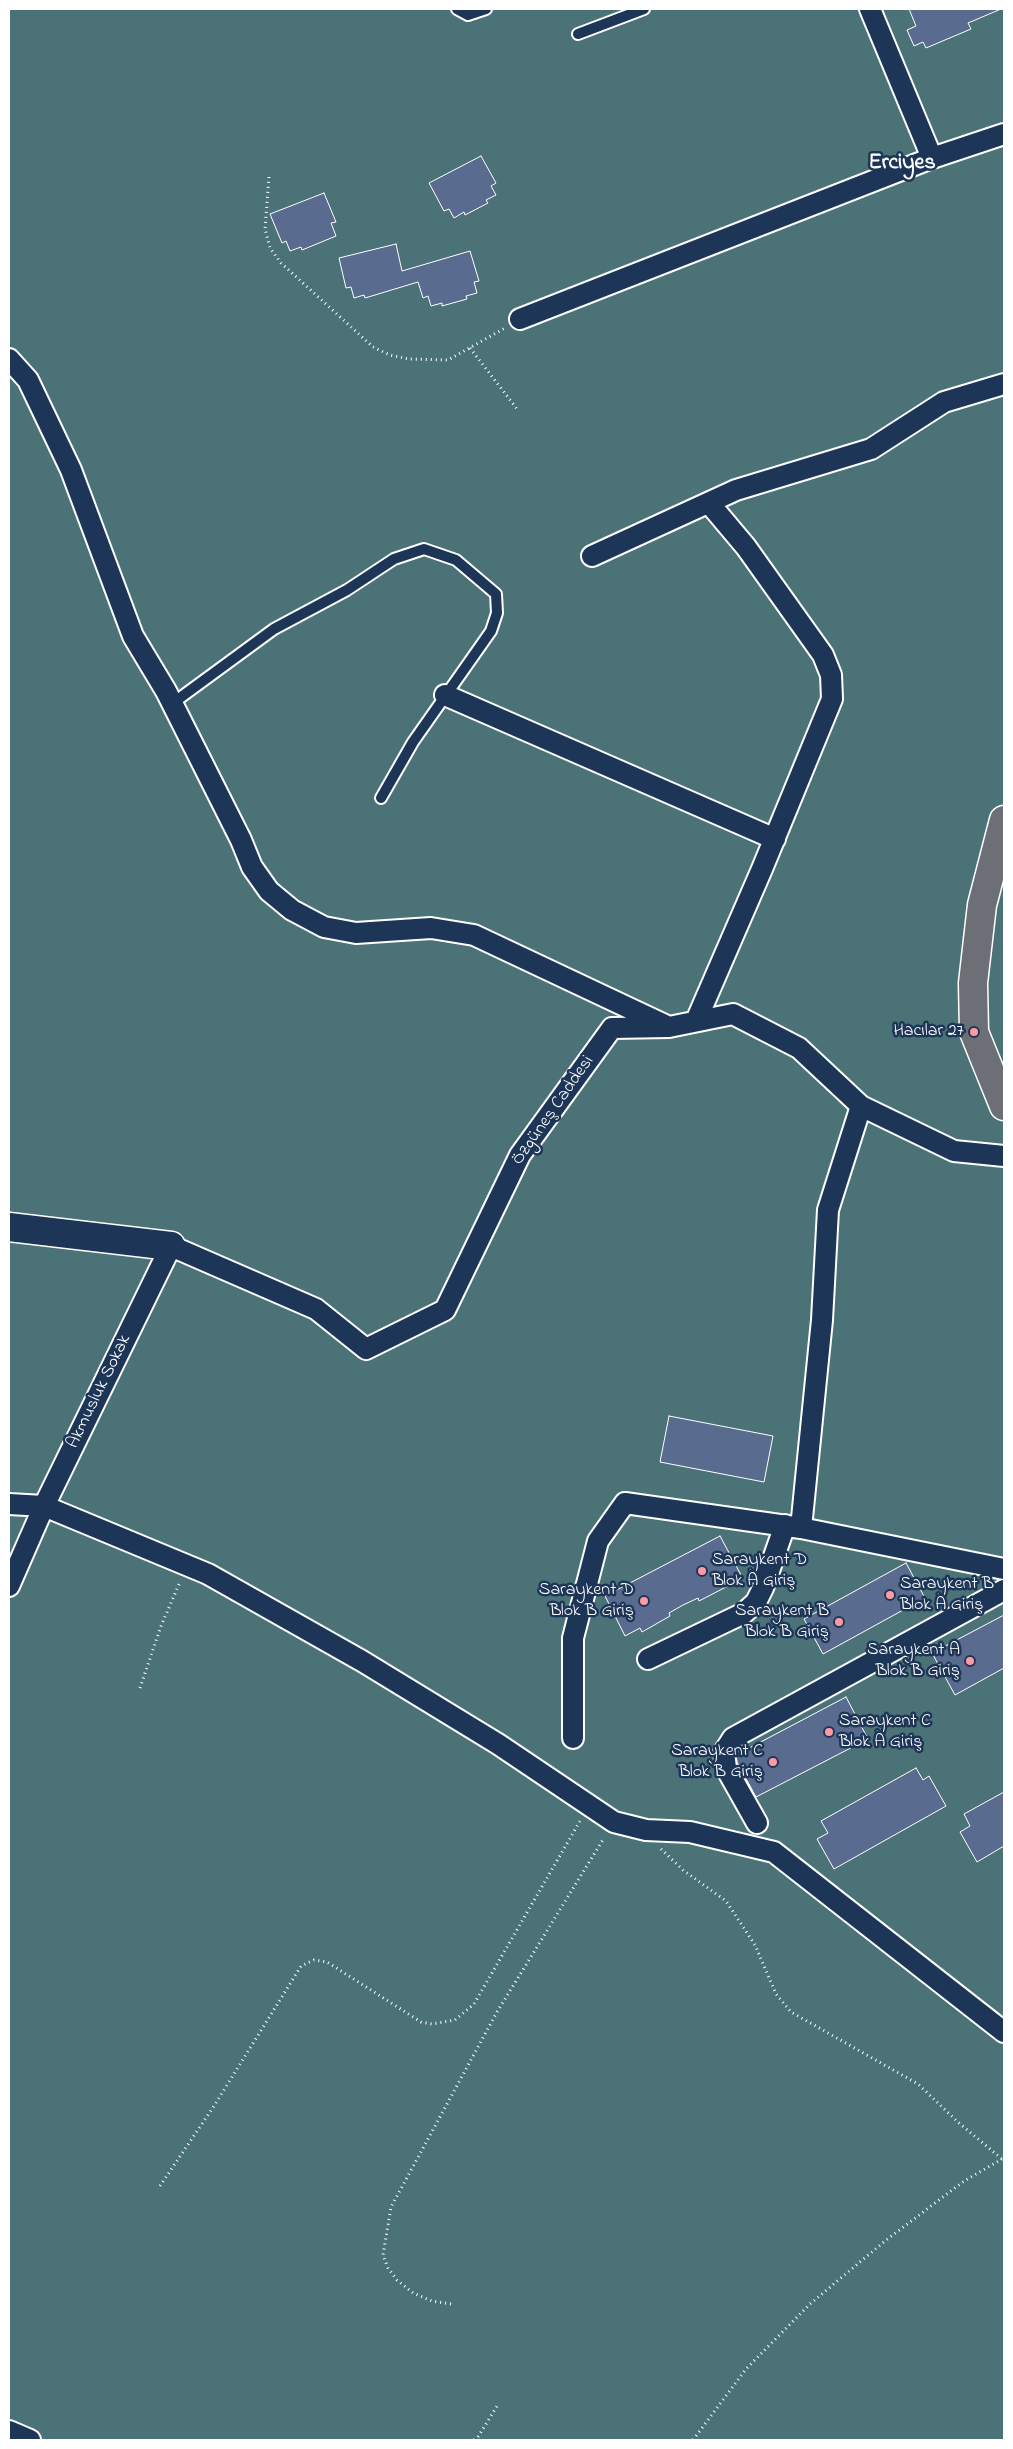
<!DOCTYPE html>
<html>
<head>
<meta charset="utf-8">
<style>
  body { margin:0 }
  #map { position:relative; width:1013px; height:2449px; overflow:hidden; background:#1d3557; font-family:"Indie Flower",sans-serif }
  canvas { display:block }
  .frame { position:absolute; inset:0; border:10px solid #fff; pointer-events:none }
</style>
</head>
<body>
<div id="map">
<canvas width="1013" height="2449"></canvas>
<div class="frame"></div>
</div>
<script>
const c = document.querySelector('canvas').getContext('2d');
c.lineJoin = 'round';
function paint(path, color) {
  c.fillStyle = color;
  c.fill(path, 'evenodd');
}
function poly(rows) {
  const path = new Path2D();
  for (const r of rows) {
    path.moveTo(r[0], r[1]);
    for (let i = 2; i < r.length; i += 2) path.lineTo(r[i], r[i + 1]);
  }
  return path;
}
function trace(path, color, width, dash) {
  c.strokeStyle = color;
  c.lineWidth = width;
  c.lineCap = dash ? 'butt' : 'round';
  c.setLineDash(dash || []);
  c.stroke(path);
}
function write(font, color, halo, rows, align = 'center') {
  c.font = font + ' "Indie Flower",sans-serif';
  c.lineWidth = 5;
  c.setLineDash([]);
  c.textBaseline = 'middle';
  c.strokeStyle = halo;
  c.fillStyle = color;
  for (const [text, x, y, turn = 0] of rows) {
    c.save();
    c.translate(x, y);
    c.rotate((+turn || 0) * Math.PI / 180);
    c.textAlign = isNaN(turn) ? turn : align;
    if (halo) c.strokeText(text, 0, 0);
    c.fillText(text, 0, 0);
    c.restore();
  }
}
paint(poly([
  [9,9,1004,9,1004,2440,9,2440]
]), '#4b7377');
const building = poly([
  [909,9,1001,9,968,23,971,29,926,48,923,42,914,46,907,30,916,26,909,9],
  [481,156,496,183,491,186,496,195,486,200,488,203,465,215,464,212,454,218,449,209,444,211,429,183,481,156],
  [324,193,336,222,331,223,336,236,302,250,301,247,290,251,286,241,282,243,270,214,324,193],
  [396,244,402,271,470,251,479,281,474,282,477,293,466,296,467,299,442,306,442,303,431,306,428,296,423,298,418,282,365,298,364,295,354,298,351,287,346,288,339,258,396,244],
  [669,1416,773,1436,764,1482,660,1462,669,1416],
  [720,1536,741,1575,726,1583,728,1586,699,1601,698,1598,683,1605,669,1613,670,1616,642,1632,640,1628,625,1636,605,1596,720,1536],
  [906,1563,925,1598,823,1654,804,1619,906,1563],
  [1004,1615,1004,1668,955,1695,932,1653,1004,1615],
  [846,1697,868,1739,756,1797,737,1762,736,1755,846,1697],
  [916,1768,923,1780,929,1776,946,1806,834,1869,817,1839,828,1833,821,1821,916,1768],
  [1004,1792,1004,1846,977,1862,960,1832,970,1826,964,1814,1004,1792]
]);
paint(building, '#596b8f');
trace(building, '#fff', 1);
const lane = poly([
  [457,9,468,15,486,9],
  [578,34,644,9],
  [173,703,274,629,347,590,394,559,424,549,456,560,496,594,497,613,491,631,413,742,381,798]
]);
const street = poly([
  [932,158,1004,134],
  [520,319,932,158,870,9],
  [9,359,28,380,71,470,133,636,166,691,241,840,252,867,269,891,292,910,324,927,356,933,431,928,474,935,665,1025],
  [592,556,736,490,871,449,944,402,1004,384],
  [445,695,775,839],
  [696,1021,762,869,832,699,831,675,823,655,746,547,709,503],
  [861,1106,828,1210,822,1320,801,1528,1004,1569],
  [9,1504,44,1506,171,1246,316,1309,366,1349,445,1310,520,1155,612,1028,669,1027,733,1014,799,1048,861,1106,954,1151,1004,1156],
  [9,1586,44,1506,208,1574,362,1661,498,1744,614,1822,646,1830,690,1832,774,1852,1004,2032],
  [648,1659,744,1613,756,1602,763,1588,785,1525],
  [573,1738,573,1638,598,1541,625,1503,801,1528],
  [757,1823,726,1768,724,1752,733,1738,1004,1590],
  [9,2431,30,2440]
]);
const secondary = poly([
  [9,1227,171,1246]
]);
const primary = poly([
  [1004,820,982,905,973,983,974,1032,1004,1106]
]);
trace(lane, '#fff', 14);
trace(street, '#fff', 24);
trace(secondary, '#fff', 31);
trace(primary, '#fff', 31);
trace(poly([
  [269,177,265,229,270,248,281,263,373,347,390,355,408,359,448,360,505,328],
  [470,348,517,409],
  [140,1688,161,1626,180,1582],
  [661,1849,683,1870,726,1901,755,1945,776,1994,791,2012,918,2084,959,2123,1002,2159],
  [160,2186,214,2106,301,1966,314,1960,327,1962,421,2022,432,2024,455,2020,474,2004,580,1821],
  [451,2304,432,2301,413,2293,397,2280,388,2268,383,2255,391,2207,497,2012,604,1838],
  [474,2440,478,2437,499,2403],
  [693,2440,746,2369,810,2304,885,2241,964,2181,1004,2158]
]), '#fff', 3, [1, 4]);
trace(lane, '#1d3557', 10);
trace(street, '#1d3557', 20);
trace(secondary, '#1d3557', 28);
trace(primary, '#6c6f75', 28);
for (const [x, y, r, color] of [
  [974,1032,5,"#ff9aa2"],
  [702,1571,5,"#ff9aa2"],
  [890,1595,5,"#ff9aa2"],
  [644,1601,5,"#ff9aa2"],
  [839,1622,5,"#ff9aa2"],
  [970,1661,5,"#ff9aa2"],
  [829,1732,5,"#ff9aa2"],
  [773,1762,5,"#ff9aa2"]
]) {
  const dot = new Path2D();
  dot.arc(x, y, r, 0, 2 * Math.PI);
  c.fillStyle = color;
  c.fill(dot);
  trace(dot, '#1d3557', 2);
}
write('18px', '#fff', '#1d3557', [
  ["Hacılar 27",964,1032],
  ["Saraykent D",712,1561,"left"],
  ["Blok A Giriş",712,1582,"left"],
  ["Saraykent B",900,1585,"left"],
  ["Blok A Giriş",900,1606,"left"],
  ["Saraykent D",634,1591],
  ["Blok B Giriş",634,1612],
  ["Saraykent B",829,1612],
  ["Blok B Giriş",829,1633],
  ["Saraykent A",960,1651],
  ["Blok B Giriş",960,1672],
  ["Saraykent C",839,1722,"left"],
  ["Blok A Giriş",839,1743,"left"],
  ["Saraykent C",763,1752],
  ["Blok B Giriş",763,1773]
], 'right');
write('18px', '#fff', '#1d3557', [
  ["Özgüneş Caddesi",554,1111,-55],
  ["Akmusluk Sokak",100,1392,-64]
]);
write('bold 22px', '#fff', '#1d3557', [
  ["Erciyes",902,164]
]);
</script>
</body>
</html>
